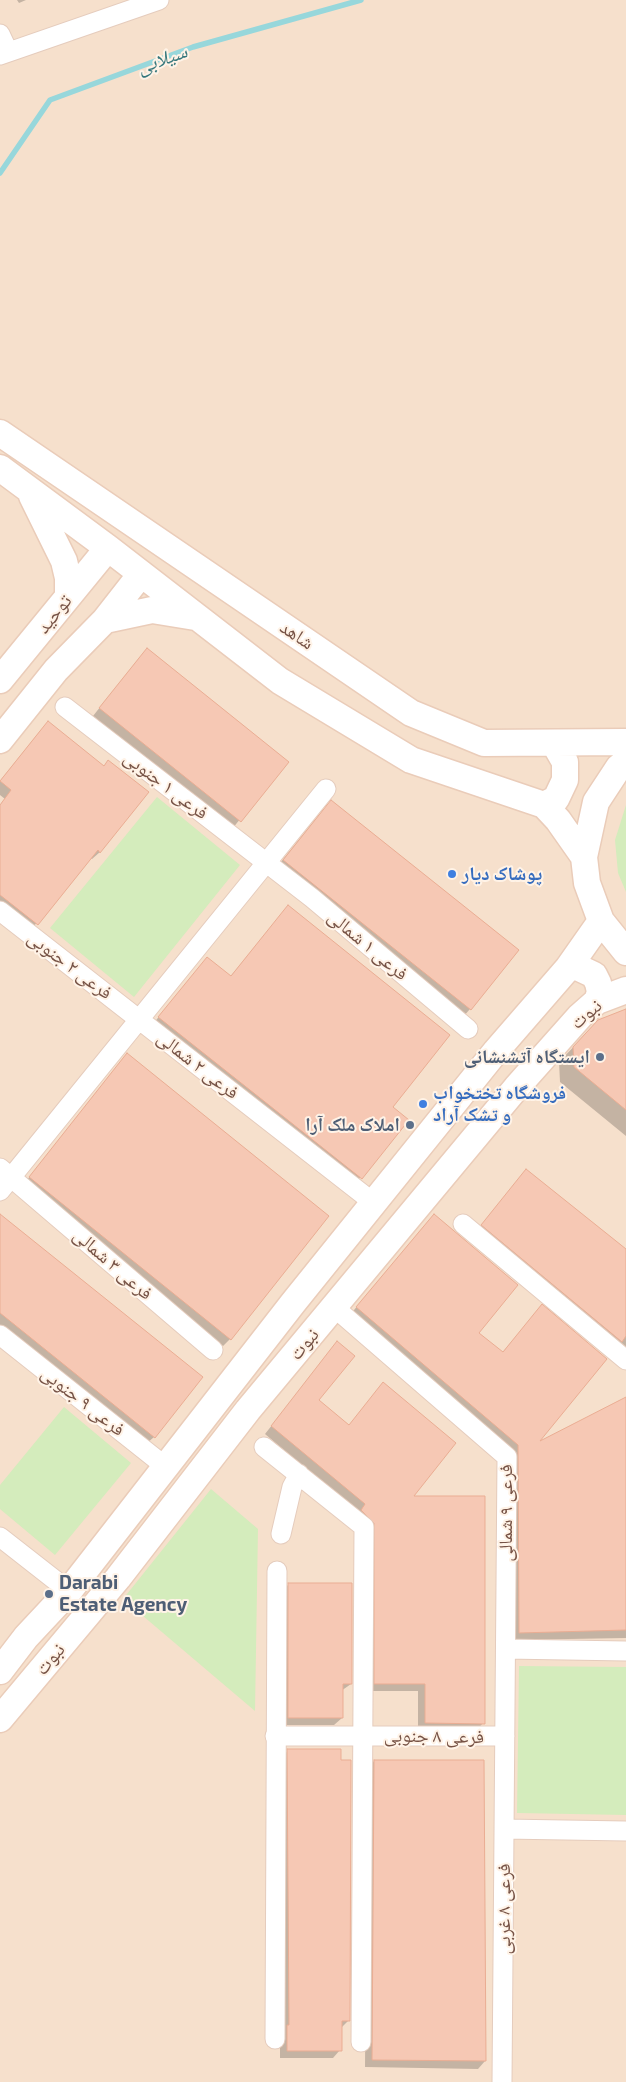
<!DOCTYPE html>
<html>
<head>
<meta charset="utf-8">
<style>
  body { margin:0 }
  canvas { display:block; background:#feefde }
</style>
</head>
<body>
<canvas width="626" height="2082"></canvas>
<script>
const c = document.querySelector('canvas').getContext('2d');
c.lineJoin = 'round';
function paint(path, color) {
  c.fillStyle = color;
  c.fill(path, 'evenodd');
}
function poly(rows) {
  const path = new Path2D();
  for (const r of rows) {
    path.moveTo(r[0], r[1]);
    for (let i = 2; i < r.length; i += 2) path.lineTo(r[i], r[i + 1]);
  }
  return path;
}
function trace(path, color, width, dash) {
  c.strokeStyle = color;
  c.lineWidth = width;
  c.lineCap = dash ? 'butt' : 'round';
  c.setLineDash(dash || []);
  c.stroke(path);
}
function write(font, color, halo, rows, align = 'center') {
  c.font = font + ' "Exo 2","Noto Naskh Arabic",sans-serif';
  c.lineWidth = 4;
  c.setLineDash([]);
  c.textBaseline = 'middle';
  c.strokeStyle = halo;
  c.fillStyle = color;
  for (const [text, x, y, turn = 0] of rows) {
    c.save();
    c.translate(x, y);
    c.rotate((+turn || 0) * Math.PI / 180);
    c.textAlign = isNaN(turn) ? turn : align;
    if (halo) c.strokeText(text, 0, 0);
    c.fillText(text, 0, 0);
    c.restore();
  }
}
paint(poly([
  [0,0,626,0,626,2082,0,2082]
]), '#f6e0cc');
paint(poly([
  [157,797,240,865,134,997,50,928],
  [626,805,626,892,618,873,615,840],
  [64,1407,131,1463,55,1555,0,1509,0,1485],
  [211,1489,258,1529,255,1711,123,1599],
  [519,1666,626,1667,626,1815,517,1813]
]), '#d4ecbc');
paint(poly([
  [17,0,26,0,19,3],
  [140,657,287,762,232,829,93,716],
  [41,730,100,852,92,859,90,858,29,932,0,909,0,805,5,799,0,795,0,781],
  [324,809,470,1009,463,1017,276,868],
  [288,907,391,1107,407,1120,353,1186,152,1025,207,959,230,977],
  [626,1010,626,1136,560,1082,559,1062,584,1036],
  [127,1054,230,1339,223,1346,23,1185],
  [526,1171,626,1251,626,1359,475,1233],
  [0,1217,154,1437,146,1444,0,1326],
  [427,1223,477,1333,502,1353,542,1306,536,1444,626,1398,626,1638,512,1640,511,1452,349,1316],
  [337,1343,317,1400,411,1497,483,1723,476,1731,418,1730,418,1691,367,1691,358,1513,265,1434],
  [289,1584,351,1684,341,1691,342,1718,334,1725,281,1725,281,1592],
  [288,1751,349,2020,341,2028,340,2050,333,2058,280,2058,280,1758],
  [374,1761,485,2061,478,2069,365,2067,367,1769]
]), '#0003');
trace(poly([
  [0,173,50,100,193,47,361,0]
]), '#97d7db', 5.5);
const building = poly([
  [147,648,289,762,241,822,99,708,147,648],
  [48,721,104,766,108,760,149,792,100,853,98,850,38,925,0,895,0,805,11,790,0,781,48,721],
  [331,800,519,950,471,1010,283,860,331,800],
  [288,905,450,1035,393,1107,409,1120,362,1179,158,1017,207,957,231,976,288,905],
  [626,1009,626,1110,574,1067,573,1047,598,1020,626,1009],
  [127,1053,329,1216,231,1340,29,1177,127,1053],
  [526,1169,626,1249,626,1336,622,1342,481,1225,526,1169],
  [0,1214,203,1377,155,1438,0,1313,0,1214],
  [434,1214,518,1285,479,1333,503,1352,542,1304,607,1359,540,1441,626,1397,626,1630,519,1633,518,1445,356,1307,434,1214],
  [337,1341,355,1356,319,1400,349,1425,383,1382,456,1443,414,1496,485,1496,485,1724,425,1723,425,1684,374,1684,374,1523,361,1510,365,1504,271,1426,337,1341],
  [288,1583,352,1583,352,1684,343,1684,343,1718,288,1718,288,1583],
  [287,1749,341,1749,341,1760,351,1760,350,2021,342,2021,342,2051,287,2051,287,2025,289,2025,287,1749],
  [374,1760,484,1760,486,2061,372,2060,374,1760]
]);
paint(building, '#f6c8b4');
trace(building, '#eaad93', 1);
const street = poly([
  [0,34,8,51],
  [0,55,159,0],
  [65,707,312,898,468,1029],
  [0,911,374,1203],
  [0,1168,213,1350],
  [0,1191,326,789],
  [463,1224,626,1360],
  [335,1308,507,1457,502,2082],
  [0,1335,166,1467],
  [264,1447,364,1527,361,2042],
  [281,1534,292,1487,299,1474],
  [0,1537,69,1591],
  [506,1649,626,1651],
  [275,1736,505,1736],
  [504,1829,626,1831],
  [275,2039,277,1571]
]);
const secondary = poly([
  [0,433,411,713,484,743,626,742],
  [0,468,108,548,280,681,411,760,544,805,558,820,584,857],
  [32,496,64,561,68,578,68,596],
  [105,620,152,610,195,617],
  [0,680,108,548],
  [0,740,56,670,105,620,141,574],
  [626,762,619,767,596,802,584,857,587,883,601,921,626,952],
  [544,805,556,799,565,780,565,762,554,743],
  [568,968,577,967,594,975,598,983,600,992,597,1001],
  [0,1671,26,1637,69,1591,293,1303,496,1051,568,968,601,921],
  [0,1719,118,1578,248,1410,516,1088,580,1016,597,1001,626,990]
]);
trace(street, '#e5ccbd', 21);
trace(secondary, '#eaccb9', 29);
trace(street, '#fff', 19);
trace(secondary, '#fff', 26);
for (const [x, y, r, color] of [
  [452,874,5,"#3f7fe0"],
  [600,1057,5,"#5c6f8a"],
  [423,1104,5,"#3f7fe0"],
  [410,1125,5,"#5c6f8a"],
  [49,1594,5,"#5c6f8a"]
]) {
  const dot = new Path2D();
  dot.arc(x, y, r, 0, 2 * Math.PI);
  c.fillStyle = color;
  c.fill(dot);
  trace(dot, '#fff3e7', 2);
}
write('19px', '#765245', '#fff3e7', [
  ["توحید",54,614,-51],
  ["شاهد",297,635,34],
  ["فرعی ۱ جنوبی",166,785,37],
  ["فرعی ۱ شمالی",368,945,40],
  ["فرعی ۲ جنوبی",70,965,37],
  ["نبوت",586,1014,-41],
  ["فرعی ۲ شمالی",198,1065,38],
  ["فرعی ۳ شمالی",113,1264,41],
  ["نبوت",304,1344,-50],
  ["فرعی ۹ جنوبی",83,1401,38],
  ["فرعی ۹ شمالی",506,1513,-90],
  ["نبوت",50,1659,-50],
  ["فرعی ۸ جنوبی",434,1736,1],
  ["فرعی ۸ غربی",504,1909,-90]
]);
write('bold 19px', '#366cbe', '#fff3e7', [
  ["پوشاک دیار",462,874],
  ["فروشگاه تختخواب",433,1093],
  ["و تشک آراد",433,1115]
], 'left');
write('bold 19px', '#4e5e75', '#fff3e7', [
  ["ایستگاه آتشنشانی",590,1057],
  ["املاک ملک آرا",400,1125],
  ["Darabi",59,1583,"left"],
  ["Estate Agency",59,1605,"left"]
], 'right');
write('italic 20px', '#37787d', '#fff3e7', [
  ["سیلابی",162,59,-20]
]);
</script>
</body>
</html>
